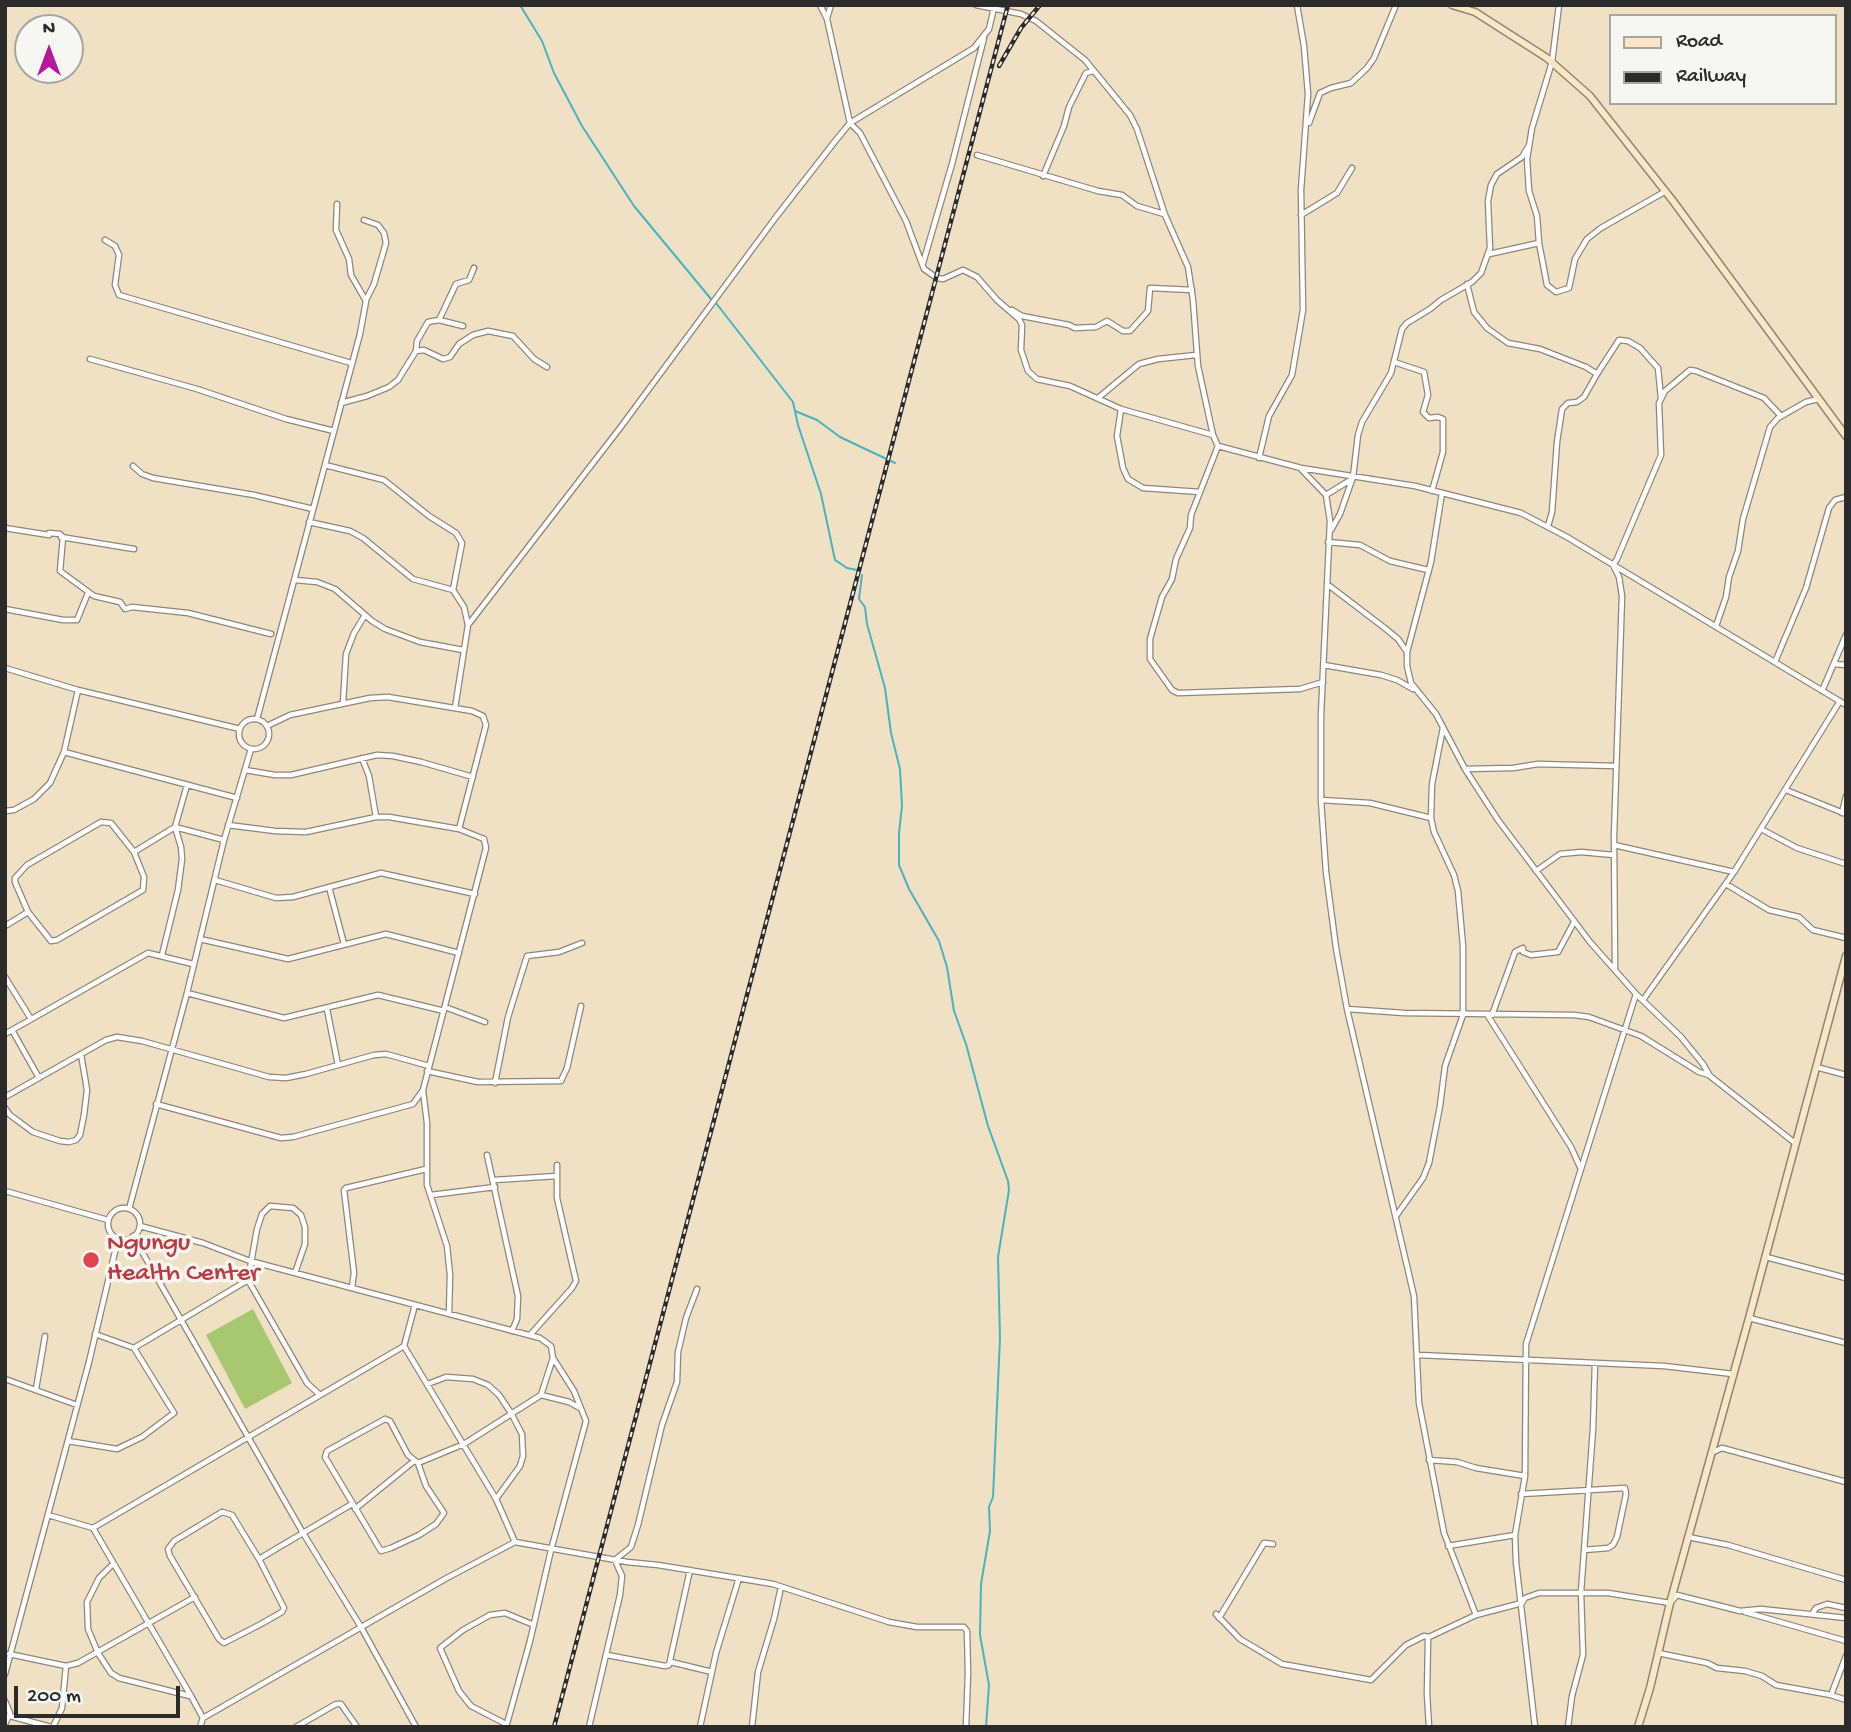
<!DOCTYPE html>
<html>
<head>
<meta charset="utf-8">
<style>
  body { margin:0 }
  #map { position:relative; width:1851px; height:1732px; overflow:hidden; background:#f0e0c4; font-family:"Gochi Hand",sans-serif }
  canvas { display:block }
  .frame { position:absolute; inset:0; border:7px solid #2b2b2b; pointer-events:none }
  .legend { position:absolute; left:1609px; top:14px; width:228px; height:91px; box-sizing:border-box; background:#f6f6f2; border:2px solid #a5a5a2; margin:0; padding:9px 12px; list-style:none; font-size:21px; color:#2b2b2b }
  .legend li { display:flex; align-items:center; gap:14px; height:35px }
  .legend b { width:35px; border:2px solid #a5a5a2 }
  .north { position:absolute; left:14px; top:14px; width:70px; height:70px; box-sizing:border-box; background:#f6f6f2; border:2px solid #a5a5a2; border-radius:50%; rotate:0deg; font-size:19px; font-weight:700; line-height:28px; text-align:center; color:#2b2b2b }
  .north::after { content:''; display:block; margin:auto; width:24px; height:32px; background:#b5179e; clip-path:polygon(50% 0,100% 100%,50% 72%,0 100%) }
  .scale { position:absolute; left:14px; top:1686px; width:166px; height:32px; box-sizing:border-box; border:4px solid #2b2b2b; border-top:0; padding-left:9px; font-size:21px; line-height:24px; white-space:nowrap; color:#2b2b2b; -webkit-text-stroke:5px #f6f6f2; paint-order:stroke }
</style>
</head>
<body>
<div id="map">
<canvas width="1851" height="1732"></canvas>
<div class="frame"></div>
<ul class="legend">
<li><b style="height:9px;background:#fbe7c3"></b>Road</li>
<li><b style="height:9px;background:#2b2b2b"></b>Railway</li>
</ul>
<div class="north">N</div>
<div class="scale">200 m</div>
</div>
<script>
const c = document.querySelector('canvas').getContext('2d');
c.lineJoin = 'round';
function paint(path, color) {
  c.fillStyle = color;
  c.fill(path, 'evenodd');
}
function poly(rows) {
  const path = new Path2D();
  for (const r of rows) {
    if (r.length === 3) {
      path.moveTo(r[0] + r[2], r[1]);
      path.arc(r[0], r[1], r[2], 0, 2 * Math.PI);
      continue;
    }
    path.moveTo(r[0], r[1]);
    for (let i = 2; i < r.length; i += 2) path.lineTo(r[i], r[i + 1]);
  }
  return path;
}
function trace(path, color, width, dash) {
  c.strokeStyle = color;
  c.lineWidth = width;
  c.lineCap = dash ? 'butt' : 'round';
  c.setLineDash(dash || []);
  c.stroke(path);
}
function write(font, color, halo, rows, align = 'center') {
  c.font = font + ' "Gochi Hand",sans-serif';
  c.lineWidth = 7;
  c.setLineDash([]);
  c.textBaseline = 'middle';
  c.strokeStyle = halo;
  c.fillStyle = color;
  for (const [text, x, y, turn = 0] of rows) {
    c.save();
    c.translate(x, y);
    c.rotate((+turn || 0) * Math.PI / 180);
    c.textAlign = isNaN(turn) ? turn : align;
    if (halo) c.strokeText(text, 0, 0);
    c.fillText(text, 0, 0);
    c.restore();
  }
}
paint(poly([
  [253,1309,292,1383,245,1409,206,1335]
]), '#a7c870');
trace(poly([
  [520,5,542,41,554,73,582,126,634,206,711,299],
  [716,303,793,402,798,425,821,494,835,560,847,568,857,570],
  [795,411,817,420,840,437,895,463],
  [862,575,859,599,865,607,867,624,885,688,891,733,900,769,902,806,899,833,899,865,909,889,939,941,947,967,954,1011,966,1044,988,1126,1008,1181,1009,1190,998,1257,1000,1338,993,1497,989,1507,990,1531,981,1584,980,1635,989,1685,986,1727]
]), '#46b4c2', 2);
const street = poly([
  [820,5,827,19,850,123,860,133,906,221,924,269,937,278,943,279,963,270,977,277,997,300,1019,319,1022,325,1021,350,1028,371,1037,379,1070,386,1121,409,1213,435],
  [976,5,1021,14,1036,21,1085,60,1130,115,1137,129,1165,215,1188,267,1193,300,1198,366,1213,435,1218,446,1301,468,1415,486,1521,513,1567,537,1846,705],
  [1559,5,1552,62,1532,128,1527,159,1529,191,1537,216,1539,243,1547,285,1556,292,1569,288,1575,259,1587,239,1601,228,1666,191],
  [827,18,831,5],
  [1309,123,1320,93,1331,88,1351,83,1367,68,1374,58,1396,5],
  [977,155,1098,191,1122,195,1137,206,1164,214],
  [1043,176,1064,126,1069,107,1086,73,1093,71],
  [1301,215,1337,193,1352,168],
  [364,220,378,225,384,233,386,243,374,284,366,300],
  [105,240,115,246,119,255,115,285,119,295,351,363],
  [1489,254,1539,243],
  [923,263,952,164,984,38],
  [1467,284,1474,312,1487,328,1508,343,1540,349,1586,367,1597,374,1584,397,1577,402,1568,403,1562,409,1557,442,1552,512,1548,526],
  [1012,310,1022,316,1069,325,1075,328,1096,327,1107,321,1123,331,1130,331,1148,311,1150,288,1192,290],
  [439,320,456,284,469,280,474,268],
  [416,351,417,341,428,322,439,320,463,326],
  [90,359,197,389,286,419,334,431],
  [1394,362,1424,372,1428,395,1423,412,1429,418,1438,417,1443,419,1443,452,1432,491],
  [1597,374,1619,340,1628,341,1640,348,1658,368,1661,398],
  [1098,398,1139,364,1158,359,1196,355],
  [341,403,367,396,389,387,398,380,416,351,424,350,443,359,450,357,459,344,473,335,488,331,513,336,534,359,547,367],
  [1121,409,1117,436,1123,468,1128,479,1143,488,1200,492],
  [1218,446,1191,515,1190,528,1176,559,1172,579,1162,597,1150,639,1150,659,1172,690,1178,693,1300,689,1323,682],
  [1259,458,1269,416,1292,375,1303,310,1301,190,1308,94,1304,46,1297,5],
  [325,465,384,480,429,516,456,533,462,543,453,590],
  [133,466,142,474,153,478,254,495,313,509],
  [1301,469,1326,495,1330,521,1321,715,1321,800,1326,872,1336,948,1347,1009,1414,1296,1419,1403,1444,1533,1476,1615],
  [1442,493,1431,562,1407,652,1407,666,1411,683,1436,714,1465,769,1498,820,1590,942,1636,994,1681,1037,1703,1064,1710,1076,1795,1143],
  [1326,495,1352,479],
  [309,522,350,531,363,538,413,579,453,590,464,607,468,625,455,708],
  [5,528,49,535],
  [1331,530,1340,514,1353,477,1358,435,1362,422,1391,373,1402,329,1407,323,1430,309,1441,300,1472,282,1481,273,1490,248,1488,201,1491,185,1497,174,1522,157,1528,147],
  [49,533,60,534,63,537,60,571,94,596,120,602,125,609,132,607,188,613,271,634],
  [61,537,134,549],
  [1328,542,1360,545,1390,561,1428,570],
  [295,580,317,582,335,589,372,621,385,629,420,642,463,650],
  [1327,584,1386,629,1398,639,1407,652],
  [5,609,63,620,77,620,88,593],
  [468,625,620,428,776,217,836,140,850,123,974,48,989,29,994,8],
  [1716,626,1726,597,1729,577,1738,551,1743,519,1770,427,1778,418,1806,402,1818,399],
  [1775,662,1806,588,1829,508,1835,500,1846,497],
  [1834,664,1846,665],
  [1324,665,1381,675,1397,680,1413,689],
  [5,668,78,690,240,729],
  [1822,691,1846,635],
  [343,703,346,654,354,633,365,615],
  [254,734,15],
  [257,719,360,334,366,301,351,275,349,259,336,230,337,204],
  [267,726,290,715,370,698,388,697,472,711,483,716,486,725,459,829],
  [64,752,237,798],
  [362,758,369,776,376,817],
  [1465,769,1513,768,1538,764,1616,766],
  [245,770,275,775,291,775,377,755,393,756,421,762,473,777],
  [1786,790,1846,814],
  [1321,800,1370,803,1431,818],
  [5,811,14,810,34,799,50,783,64,752,78,690],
  [1842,813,1846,796],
  [101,822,111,823,134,852,144,877,143,890,57,940,51,941,28,912,15,882,15,878,27,865,101,822],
  [1761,829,1797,848,1846,864],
  [1614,845,1734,872],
  [134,852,175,827,224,840],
  [1536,871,1560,854,1581,852,1614,855],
  [215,880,276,898,293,897,381,873,475,894],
  [1726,884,1769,910,1799,917,1813,930,1846,938],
  [329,887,344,944],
  [5,926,28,912],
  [200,939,288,959,386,934,459,953],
  [162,955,178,890,182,859,181,847,175,827,187,785],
  [1615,969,1614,836,1622,596,1619,577,1613,565,1617,559,1661,455,1659,403,1665,391,1690,370,1696,371,1764,398,1781,416],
  [5,977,31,1019],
  [187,993,284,1018,378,995,444,1011],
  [1643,1000,1734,872,1840,701],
  [445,1007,485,1022],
  [327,1009,338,1065],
  [1347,1009,1404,1013,1574,1015,1589,1017,1641,1036,1699,1072,1709,1075],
  [1492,1015,1515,952,1523,948,1523,952,1531,955,1558,952,1574,922],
  [1488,1016,1571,1147,1580,1167],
  [12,1030,39,1078],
  [5,1034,148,953,193,964],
  [1816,1067,1846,1075],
  [427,1071,478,1082,561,1081,567,1068,581,1006],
  [495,1083,508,1017,527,956,559,952,582,943],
  [423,1091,427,1123,427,1185,447,1246,450,1275,449,1314],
  [5,1097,106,1040,117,1037,142,1041,269,1077,286,1078,306,1074,374,1055,386,1054,429,1066],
  [156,1104,281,1138,293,1137,413,1104,423,1090,486,848,484,839,459,829,389,817,376,817,306,832,275,831,228,825],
  [5,1108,10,1115,33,1132,60,1141,69,1142,76,1140,80,1135,84,1115,87,1090,81,1054],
  [487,1155,518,1296,517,1319,512,1331],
  [494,1180,557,1176],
  [5,1191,108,1220],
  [431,1195,495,1187],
  [124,1224,16],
  [129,1209,187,993,224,840,251,749],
  [1396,1216,1423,1178,1429,1163,1440,1106,1445,1066,1463,1015,1463,946,1458,891,1454,875,1434,832,1431,818,1432,784,1443,728],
  [140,1226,203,1243,250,1261,540,1338,551,1346,553,1358,574,1391,586,1421,551,1550,530,1641,506,1727],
  [133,1236,303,1533,361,1627,416,1727],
  [1766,1257,1846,1278],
  [295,1273,305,1244,305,1227,301,1215,293,1208,270,1206,262,1214,257,1229,248,1280,307,1383,320,1395],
  [352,1287,354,1273,344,1190,346,1188,426,1169],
  [1749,1318,1846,1343],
  [530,1335,572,1288,576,1281,557,1198,557,1165],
  [404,1346,496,1499,515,1542],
  [134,1348,248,1280],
  [1418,1355,1664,1366,1733,1374],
  [5,1379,77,1405],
  [428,1384,446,1377,473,1379,488,1385,499,1395,511,1413,522,1434,523,1456,520,1466,496,1499],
  [36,1389,45,1336],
  [541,1395,569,1402,580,1408],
  [385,1419,390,1421,408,1455,418,1463,426,1486,444,1513,436,1524,419,1535,391,1548,381,1551,325,1457,327,1451,385,1419],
  [68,1441,117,1449,142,1437,174,1413,134,1348,95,1334],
  [1711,1453,1722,1448,1846,1482],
  [1429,1460,1457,1462,1476,1468,1525,1476],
  [418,1463,464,1444,541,1395,553,1358],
  [1521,1494,1625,1488,1626,1494,1617,1537,1613,1545,1608,1548,1584,1550],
  [355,1509,414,1461],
  [222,1512,232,1515,259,1559,284,1608,282,1612,261,1624,224,1643,219,1639,170,1556,168,1549,174,1541,222,1512],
  [48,1515,93,1528,191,1696,203,1718,200,1727],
  [93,1528,404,1346,415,1305],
  [1688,1537,1728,1545,1846,1580],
  [1448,1546,1515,1535],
  [259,1559,352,1504],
  [113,1564,99,1578,87,1602,88,1629,98,1653,111,1673,119,1678,190,1696],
  [1745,1612,1846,1641],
  [1216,1614,1240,1639,1282,1664,1371,1680,1406,1645,1424,1636,1429,1637,1476,1615,1522,1603,1525,1598,1539,1593,1608,1593,1670,1603,1677,1595,1740,1611,1761,1609,1846,1618],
  [1812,1614,1816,1608,1827,1604,1846,1608],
  [1219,1618,1264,1543,1273,1544],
  [1428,1638,1427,1694,1429,1727],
  [1658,1653,1707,1663,1717,1668,1745,1671,1762,1676,1776,1685,1831,1695,1846,1656],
  [9,1654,66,1666,78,1663,195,1597],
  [607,1655,665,1666,669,1665,690,1570],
  [671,1662,712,1672],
  [5,1674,89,1362,118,1239],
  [1831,1695,1846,1700],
  [5,1701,10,1713,5,1724],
  [10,1716,51,1727],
  [203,1718,445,1579,515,1542,627,1562,658,1565,773,1584,889,1622,917,1627,964,1627,967,1631,968,1673,966,1727],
  [506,1724,471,1706,459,1691,440,1648,463,1630,490,1615,505,1613,534,1625],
  [53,1727,62,1708,66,1666],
  [296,1727,336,1704,341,1704,357,1727],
  [589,1727,620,1595,622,1576,615,1560,631,1547,638,1525,662,1425,677,1382,678,1352,686,1318,697,1289],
  [700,1727,716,1653,739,1578],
  [752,1727,758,1672,774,1619,781,1587],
  [1535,1727,1516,1562,1515,1535,1525,1476,1526,1344,1636,994],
  [1568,1727,1572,1696,1583,1655,1581,1592,1593,1429,1595,1363]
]);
const secondary = poly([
  [1452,5,1475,12,1547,58,1590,96,1673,201,1846,436],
  [1638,1727,1650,1688,1670,1603,1749,1318,1846,956]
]);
trace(street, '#8e8678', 7);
trace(secondary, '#8e8678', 9);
trace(street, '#fff', 4.5);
trace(secondary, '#fbe7c3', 6);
const rail = poly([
  [999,66,1021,28,1040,5],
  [554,1727,1008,5]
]);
trace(rail, '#2b2b2b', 4.5);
trace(rail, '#f6f6f2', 2, [5]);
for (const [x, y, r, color] of [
  [91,1260,9,"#e0444e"]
]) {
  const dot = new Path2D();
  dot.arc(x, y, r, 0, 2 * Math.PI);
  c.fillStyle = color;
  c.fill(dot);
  trace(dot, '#f6f6f2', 2.5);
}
write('26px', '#be3a42', '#f6f6f2', [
  ["Ngungu",107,1245],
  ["Health Center",107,1275]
], 'left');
</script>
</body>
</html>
